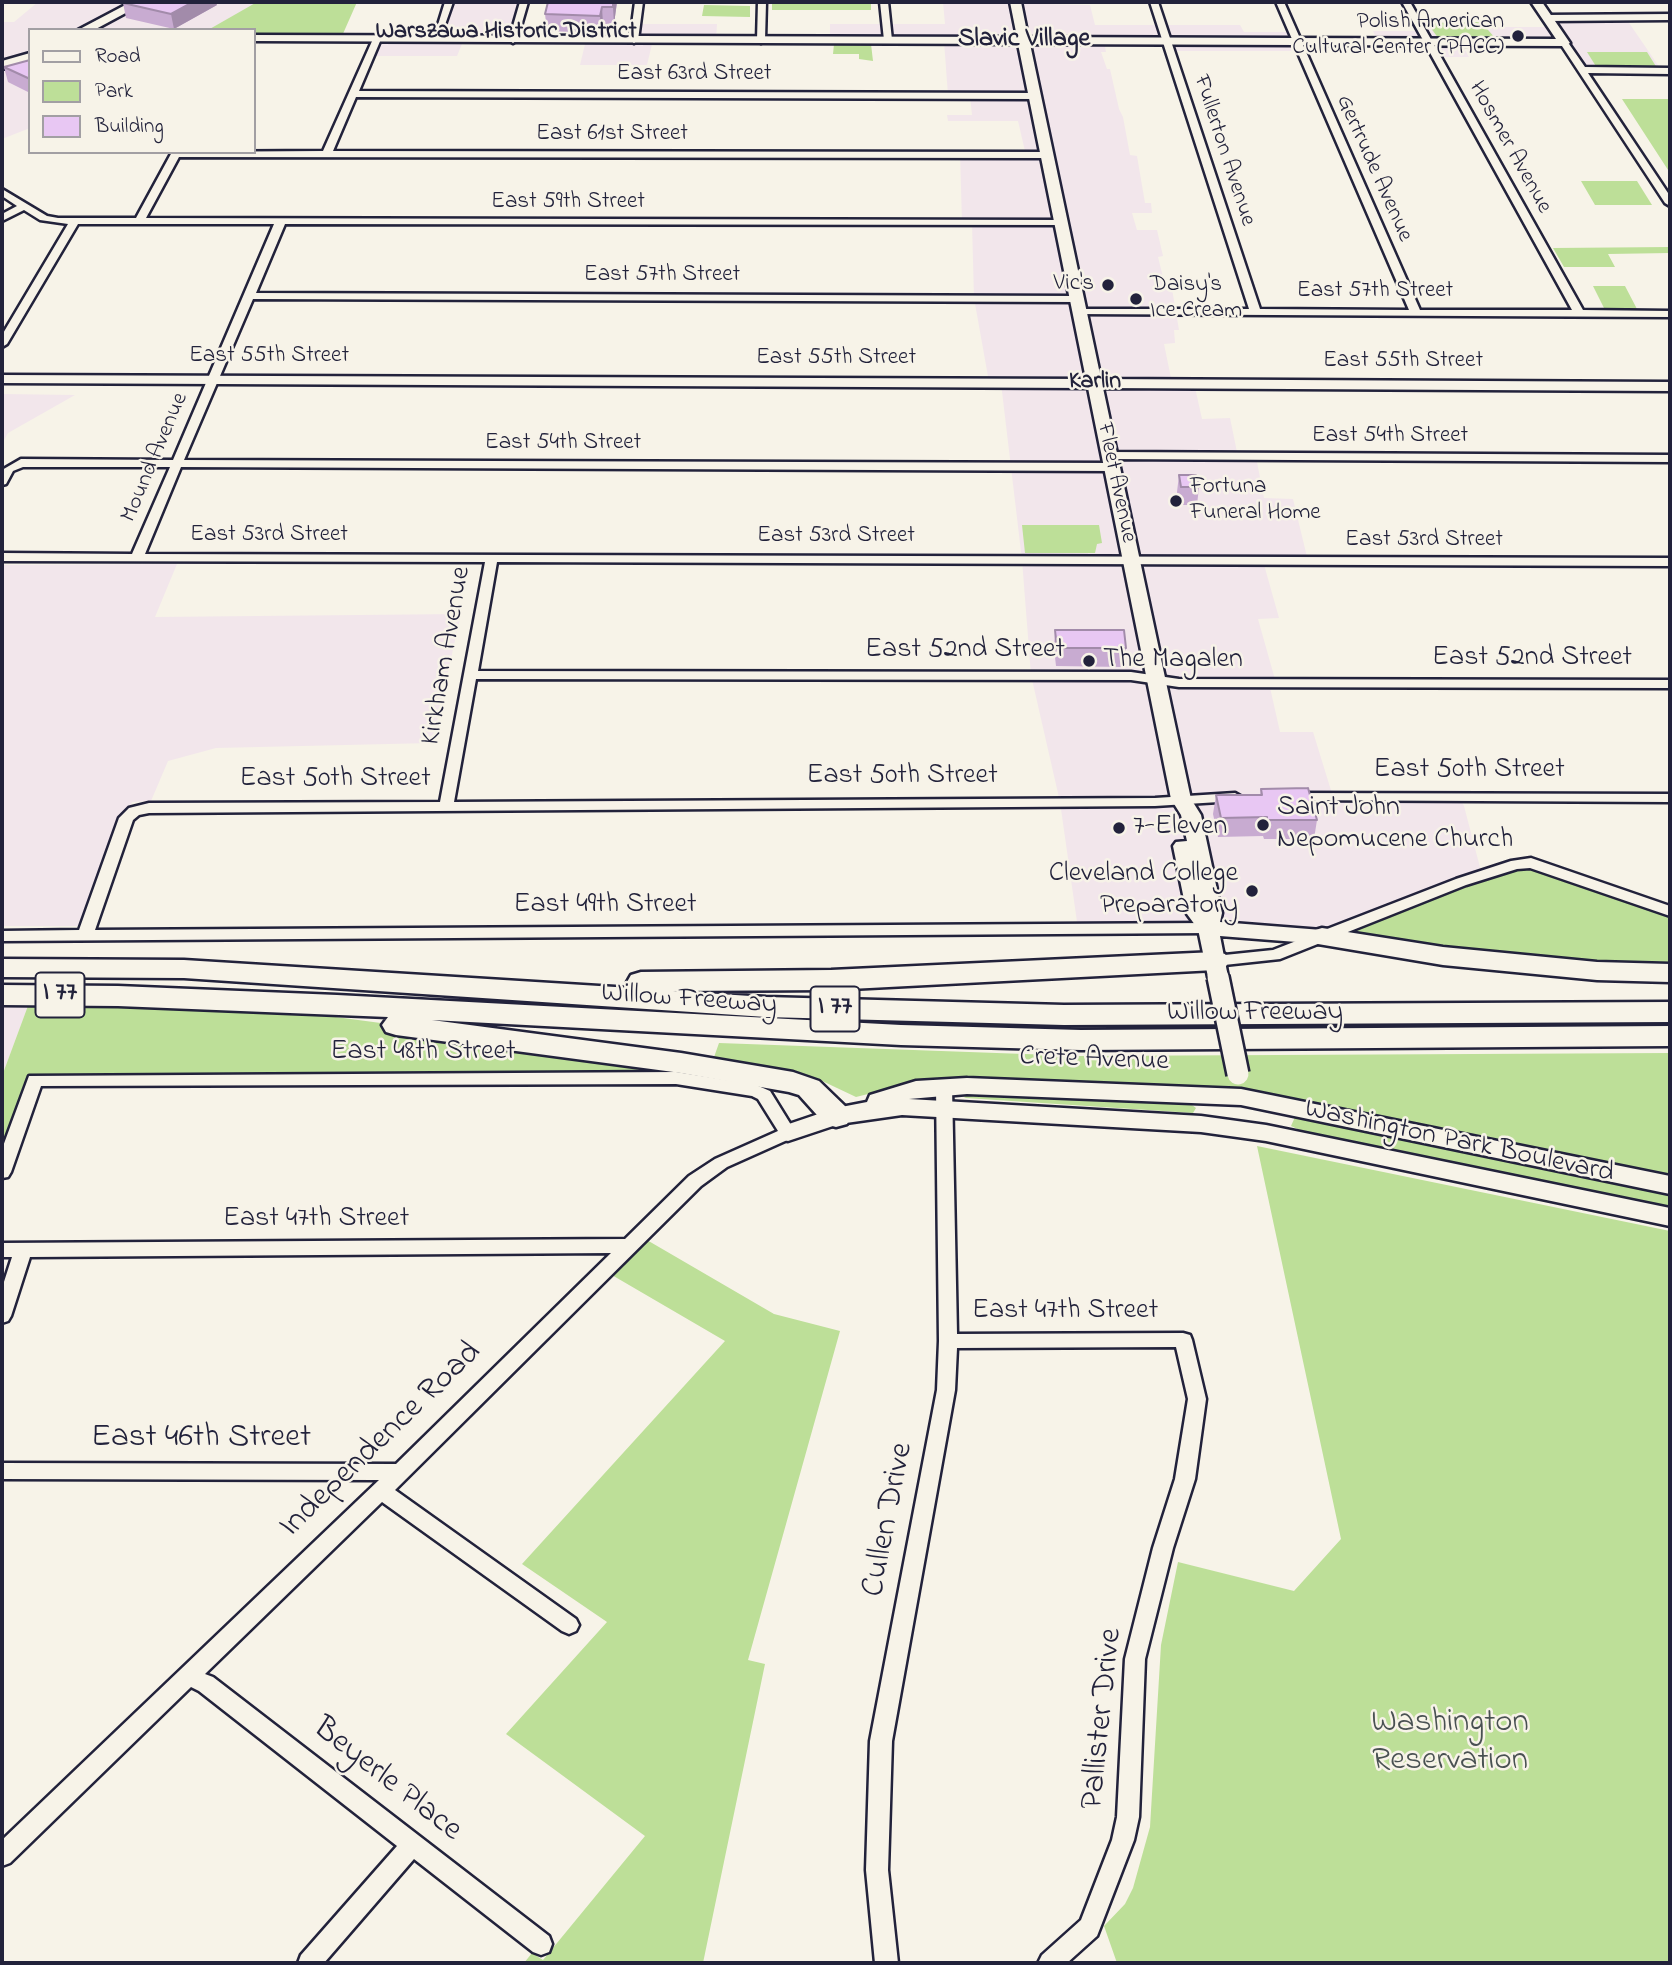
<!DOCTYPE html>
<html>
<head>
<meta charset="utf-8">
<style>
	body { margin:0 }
	#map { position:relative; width:1672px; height:1965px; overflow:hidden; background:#f7f3e8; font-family:"Indie Flower",sans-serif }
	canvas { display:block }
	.frame { position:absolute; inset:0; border:4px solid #22223b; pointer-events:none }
	.legend { position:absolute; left:28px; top:28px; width:228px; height:126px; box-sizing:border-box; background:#f7f3e8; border:2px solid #a29fa3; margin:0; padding:9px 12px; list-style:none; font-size:21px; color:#22223b }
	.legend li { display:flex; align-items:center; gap:14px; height:35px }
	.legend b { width:35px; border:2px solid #a29fa3 }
</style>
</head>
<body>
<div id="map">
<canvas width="1672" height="1965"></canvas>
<div class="frame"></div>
<ul class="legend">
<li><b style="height:9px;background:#f7f3e8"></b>Road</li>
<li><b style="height:19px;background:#bddf98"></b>Park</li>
<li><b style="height:19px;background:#e8c7f3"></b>Building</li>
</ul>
</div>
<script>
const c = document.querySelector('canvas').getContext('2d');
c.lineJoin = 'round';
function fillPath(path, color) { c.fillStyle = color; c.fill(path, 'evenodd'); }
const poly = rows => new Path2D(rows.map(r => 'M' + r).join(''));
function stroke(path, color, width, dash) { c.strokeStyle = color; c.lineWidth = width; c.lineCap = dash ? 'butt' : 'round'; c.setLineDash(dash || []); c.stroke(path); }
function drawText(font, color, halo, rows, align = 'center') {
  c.font = font + ' "Indie Flower",sans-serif'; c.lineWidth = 5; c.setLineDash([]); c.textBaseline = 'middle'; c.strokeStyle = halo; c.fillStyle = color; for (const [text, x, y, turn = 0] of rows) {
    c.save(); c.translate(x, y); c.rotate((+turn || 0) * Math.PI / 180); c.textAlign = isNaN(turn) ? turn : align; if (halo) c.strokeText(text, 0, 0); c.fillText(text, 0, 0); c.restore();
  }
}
const built = poly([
	[38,2,357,2,254,36,254,30,30,30,30,128,2,139,2,22,14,22],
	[449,2,524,2,513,40,464,39,457,56,370,56,377,39,436,39],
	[943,2,1090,5,1095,25,1240,25,1244,32,1294,32,1300,51,1170,51,1167,41,1104,41,1106,52,1101,52,1107,69,1110,69,1119,109,1123,117,1130,155,1137,156,1145,203,1151,203,1152,213,1132,213,1137,230,1157,230,1163,256,1158,257,1166,289,1172,289,1179,330,1174,330,1175,343,1164,344,1172,383,1194,383,1202,419,1230,418,1238,457,1256,457,1264,498,1293,499,1308,561,1263,561,1279,618,1258,619,1276,683,1269,683,1280,732,1313,732,1333,797,1460,798,1464,806,1482,875,1362,940,1297,930,1078,929,1060,802,1031,675,1022,560,1001,383,989,382,974,298,972,223,962,223,960,152,1025,151,1018,121,948,121,947,115,972,115,970,96,948,95,944,41,830,40,830,24,945,24],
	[1625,17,1662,71,1582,70,1564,43,1461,43,1469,57,1436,57,1428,42,1378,42,1373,31,1422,31,1417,22,1487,22,1490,27,1552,27,1547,18],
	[636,24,717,24,716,40,653,40,647,65,580,65,586,40,634,40],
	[2,394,75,395,8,433,2,444],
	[177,564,155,617,461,614,432,743,216,748,168,761,151,801,132,802,89,926,2,926,2,565],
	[2,995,32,995,2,1076]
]);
const green = poly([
	[257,2,357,2,342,36,254,36,254,30,208,30],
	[772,2,871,2,871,10,772,10],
	[704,5,750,6,750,17,702,16],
	[1481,22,1496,39,1439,39,1427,23],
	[834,44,871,44,873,61,859,59,859,54,833,54],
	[1587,52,1647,52,1657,68,1597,68],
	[1622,99,1670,99,1670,173],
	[1581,181,1637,181,1652,205,1595,205],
	[1670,247,1670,253,1608,254,1615,267,1564,267,1553,248],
	[1593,286,1625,286,1637,309,1604,308],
	[1022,525,1099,525,1102,543,1097,544,1095,553,1025,553],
	[1531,863,1670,911,1670,973,1597,971,1322,937,1461,882],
	[32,995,223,1002,681,1063,676,1078,36,1080,2,1172,2,1076],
	[719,1043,1080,1056,1670,1053,1670,1185,1273,1102,904,1085,856,1097,818,1079,793,1072,713,1060],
	[962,1090,1192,1105,1196,1108,1193,1113,966,1098,959,1095],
	[1295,1117,1670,1194,1670,1208,1310,1135,1291,1126],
	[1257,1146,1670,1231,1670,1963,1117,1963,1104,1926,1125,1904,1133,1888,1150,1827,1161,1645,1178,1562,1294,1591,1341,1539],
	[640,1236,774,1314,840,1331,748,1660,765,1664,703,1963,524,1963,532,1953,543,1960,645,1836,506,1734,607,1622,522,1564,725,1341,605,1271]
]);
const street = poly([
	[445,2,453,2,440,39,433,41,445,2],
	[520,2,528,2,517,40,513,43,509,40,520,2],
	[635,2,643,2,638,40,634,43,630,40,635,2],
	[758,2,766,2,765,40,761,43,757,40,758,2],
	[880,2,888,2,892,40,888,43,884,40,880,2],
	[1150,2,1158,2,1260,309,1409,310,1276,2,1284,2,1420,310,1572,310,1402,2,1410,2,1583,310,1670,311,1670,317,1075,314,1075,310,1079,309,1249,309,1150,2],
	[1670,14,1670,20,1547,21,1543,18,1547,15,1670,14],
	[377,36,381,39,359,91,1035,93,1040,96,1035,99,356,97,333,151,1047,152,1052,155,1047,158,179,157,146,218,1061,220,1065,221,1065,225,285,224,256,293,1076,296,1081,299,1076,302,253,299,184,460,1112,463,1118,467,1112,471,181,467,145,554,1670,558,1670,566,497,562,478,671,1131,672,1179,679,1670,680,1670,688,1179,687,1131,680,476,679,454,802,1155,798,1235,793,1242,797,1235,801,1155,806,149,813,139,815,133,820,95,930,1208,923,1216,928,1208,933,2,941,2,931,79,930,119,818,129,808,149,803,440,802,485,562,2,561,2,553,132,554,170,467,23,467,13,471,6,484,2,485,2,470,21,459,173,460,274,224,78,224,7,344,2,347,2,335,68,224,40,220,24,210,2,221,2,214,17,206,2,196,2,189,47,216,58,218,136,218,172,152,323,151,373,39,377,36],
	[1561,41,1567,41,1585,67,1670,68,1670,74,1588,73,1670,196,1670,206,1665,203,1560,43,1561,41],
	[1110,452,1670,455,1670,462,1106,459,1106,453,1110,452],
	[1292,793,1670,794,1670,802,1287,800,1285,797,1292,793],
	[1531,858,1670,906,1670,916,1530,868,1517,869,1466,885,1280,959,1215,966,1207,961,1215,956,1273,950,1456,879,1511,861,1531,858],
	[676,1072,756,1085,770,1091,796,1133,794,1137,727,1167,701,1186,395,1490,576,1619,579,1625,576,1631,569,1634,562,1631,382,1502,205,1674,213,1677,549,1936,552,1944,549,1952,541,1955,533,1952,414,1859,324,1963,298,1963,301,1955,397,1846,199,1691,191,1687,10,1863,2,1866,2,1840,379,1480,2,1479,2,1463,396,1464,611,1253,30,1257,11,1316,8,1321,2,1323,2,1288,12,1257,2,1257,2,1243,625,1239,689,1176,715,1159,778,1131,758,1099,752,1096,676,1084,41,1086,11,1172,8,1177,2,1178,2,1149,29,1076,676,1072],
	[944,1081,950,1083,952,1087,957,1334,1183,1333,1190,1335,1192,1340,1206,1399,1195,1479,1173,1548,1145,1659,1139,1817,1134,1840,1097,1936,1067,1963,1038,1963,1042,1955,1081,1920,1112,1840,1117,1817,1125,1659,1153,1548,1175,1479,1188,1399,1176,1347,957,1348,955,1390,892,1741,888,1870,898,1963,875,1963,866,1870,870,1741,937,1390,939,1341,936,1087,938,1083,944,1081]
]);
const secondary = poly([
	[1010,2,1021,2,1028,37,1556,39,1531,2,1542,2,1570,43,1564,46,1030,44,1101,379,1670,382,1670,391,1103,388,1191,799,1201,815,1222,913,1220,922,1322,930,1329,932,1332,937,1329,942,1322,944,1220,936,1228,977,1225,982,1211,982,1208,977,1198,929,1187,914,1173,846,1176,842,1187,841,1181,815,1171,799,1088,388,2,383,2,375,1086,379,1018,44,254,41,254,35,1017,37,1010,2],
	[967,1078,1241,1089,1670,1176,1670,1194,1241,1105,967,1094,909,1099,1201,1116,1266,1125,1670,1208,1670,1226,1266,1141,1201,1132,902,1115,839,1124,788,1141,780,1139,777,1133,780,1127,836,1108,867,1102,870,1095,916,1081,967,1078]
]);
const primary = poly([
	[131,2,146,2,94,30,78,30,131,2],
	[30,53,30,61,2,69,2,61,30,53]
]);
const highway = poly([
	[1322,928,1443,947,1597,962,1670,964,1670,982,1597,980,1443,965,1312,943,1308,937,1312,931,1322,928],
	[1215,952,1225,954,1229,961,1225,968,1215,970,831,990,673,991,766,997,1064,1005,1670,1002,1670,1022,1064,1025,766,1017,184,978,2,977,2,959,184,960,631,988,627,982,631,975,641,972,831,970,1215,952],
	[2,985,118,986,337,995,901,1025,1081,1030,1670,1026,1670,1046,1081,1050,901,1045,432,1020,681,1053,793,1072,819,1081,847,1108,851,1116,847,1124,836,1127,825,1124,799,1095,789,1092,681,1073,396,1035,386,1032,382,1025,388,1017,118,1006,2,1005,2,985]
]);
const secondaryBridge = poly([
	[1218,977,1238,1074]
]);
const wall = poly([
	[460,2,512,2,460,3],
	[617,2,614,24,603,24,601,33,547,31,545,14],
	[123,3,217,5,174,29,126,18],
	[30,60,30,93,8,82,4,67],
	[1179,475,1199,487,1197,505,1179,505,1177,492],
	[1055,630,1126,648,1124,667,1056,666,1054,648],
	[1261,789,1317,820,1314,839,1264,839,1263,836,1218,837,1213,814,1216,795,1260,795]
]);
const shadedWall = poly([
	[193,2,216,2,217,5,174,29,171,14],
	[613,2,617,2,614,24,613,7],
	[602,7,603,24,601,33,600,16]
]);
const building = poly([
	[127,2,193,2,171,14,123,3,127,2],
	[548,2,613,2,613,7,602,7,600,16,545,14,548,2],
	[30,60,30,79,4,67,30,60],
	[1179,475,1196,475,1199,487,1181,487,1179,475],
	[1055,630,1124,630,1126,648,1057,648,1055,630],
	[1308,788,1317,820,1267,820,1267,817,1221,818,1216,795,1262,795,1261,789,1308,788]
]);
const markers = [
	[1518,36,7,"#22223b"],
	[1108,285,7,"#22223b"],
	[1136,299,7,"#22223b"],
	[1176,501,7,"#22223b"],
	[1089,661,7,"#22223b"],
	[1263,825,7,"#22223b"],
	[1119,828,7,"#22223b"],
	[1252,891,7,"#22223b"]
];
const farPoinames = [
	["Polish American",1504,23],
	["Cultural Center (PACC)",1504,49],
	["Vic's",1094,285],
	["Daisy's",1150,286,"left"],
	["Ice Cream",1150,312,"left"],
	["Fortuna",1190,488,"left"],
	["Funeral Home",1190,514,"left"]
];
const farStreetnames = [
	["East 63rd Street",694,75],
	["East 61st Street",612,135],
	["Hosmer Avenue",1509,148,61],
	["Fullerton Avenue",1223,151,72],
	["Gertrude Avenue",1373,169,66],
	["East 59th Street",568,203],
	["East 57th Street",662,276],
	["East 57th Street",1375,292],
	["East 55th Street",269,357],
	["East 55th Street",836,359],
	["East 55th Street",1403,362],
	["East 54th Street",1390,437],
	["East 54th Street",563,444],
	["Mound Avenue",156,458,-67],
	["Fleet Avenue",1115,483,78],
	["East 53rd Street",269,536],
	["East 53rd Street",836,537],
	["East 53rd Street",1424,541]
];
const farNeighbourhoodnames = [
	["Warszawa Historic District",506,33],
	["Karlin",1095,383]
];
const farQuarternames = [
	["Slavic Village",1024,41]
];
const shields = [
	[60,995,49],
	[835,1009,49]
];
const shieldNames = [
	["I 77",60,995],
	["I 77",835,1009]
];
const streetNames = [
	["East 52nd Street",965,651],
	["Kirkham Avenue",448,656,-80],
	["East 52nd Street",1532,659],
	["East 50th Street",1469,771],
	["East 50th Street",902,777],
	["East 50th Street",335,780],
	["East 49th Street",605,906],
	["Willow Freeway",689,1001,4],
	["Willow Freeway",1255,1014],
	["East 48th Street",423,1053],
	["Crete Avenue",1094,1061,2],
	["Washington Park Boulevard",1459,1143,12],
	["East 47th Street",316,1220],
	["East 47th Street",1065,1312]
];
const poiNames = [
	["The Magalen",1103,661],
	["Saint John",1277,809],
	["Nepomucene Church",1277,841],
	["7-Eleven",1133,828],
	["Cleveland College",1238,875,"right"],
	["Preparatory",1238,907,"right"]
];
const nearStreetnames = [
	["East 46th Street",201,1440],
	["Independence Road",382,1441,-44],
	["Cullen Drive",890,1520,-79],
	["Pallister Drive",1104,1719,-84],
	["Beyerle Place",386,1781,38]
];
const nearParknames = [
	["Washington",1450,1725],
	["Reservation",1450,1763]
];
fillPath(built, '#f2e6eb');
fillPath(green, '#bddf98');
stroke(street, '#22223b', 5);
stroke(secondary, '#22223b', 5);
stroke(primary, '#22223b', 5);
stroke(highway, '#22223b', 5);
fillPath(street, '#f7f3e8');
fillPath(secondary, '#f7f3e8');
fillPath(primary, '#f7f3e8');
fillPath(highway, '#f7f3e8');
stroke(secondaryBridge, '#22223b', 26, []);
stroke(secondaryBridge, '#f7f3e8', 21);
fillPath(wall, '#c8abd1');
fillPath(shadedWall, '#a28baa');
fillPath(building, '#e8c7f3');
stroke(building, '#a28baa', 2);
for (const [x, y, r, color] of markers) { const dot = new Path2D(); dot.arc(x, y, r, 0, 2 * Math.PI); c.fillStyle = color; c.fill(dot); stroke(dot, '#f7f3e8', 2.5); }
drawText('23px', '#22223b', '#f7f3e8', farPoinames, 'right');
drawText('23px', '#22223b', '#f7f3e8', farStreetnames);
drawText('bold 24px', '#22223b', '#f7f3e8', farNeighbourhoodnames);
drawText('bold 26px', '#22223b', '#f7f3e8', farQuarternames);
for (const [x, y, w] of shields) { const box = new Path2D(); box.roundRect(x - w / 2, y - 22.5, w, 45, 5); c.fillStyle = '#f7f3e8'; c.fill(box); stroke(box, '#22223b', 2); }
drawText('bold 26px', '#22223b', null, shieldNames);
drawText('28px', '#22223b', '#f7f3e8', streetNames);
drawText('28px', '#22223b', '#f7f3e8', poiNames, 'left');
drawText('33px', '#22223b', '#f7f3e8', nearStreetnames);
drawText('33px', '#495152', '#f7f3e8', nearParknames);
</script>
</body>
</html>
